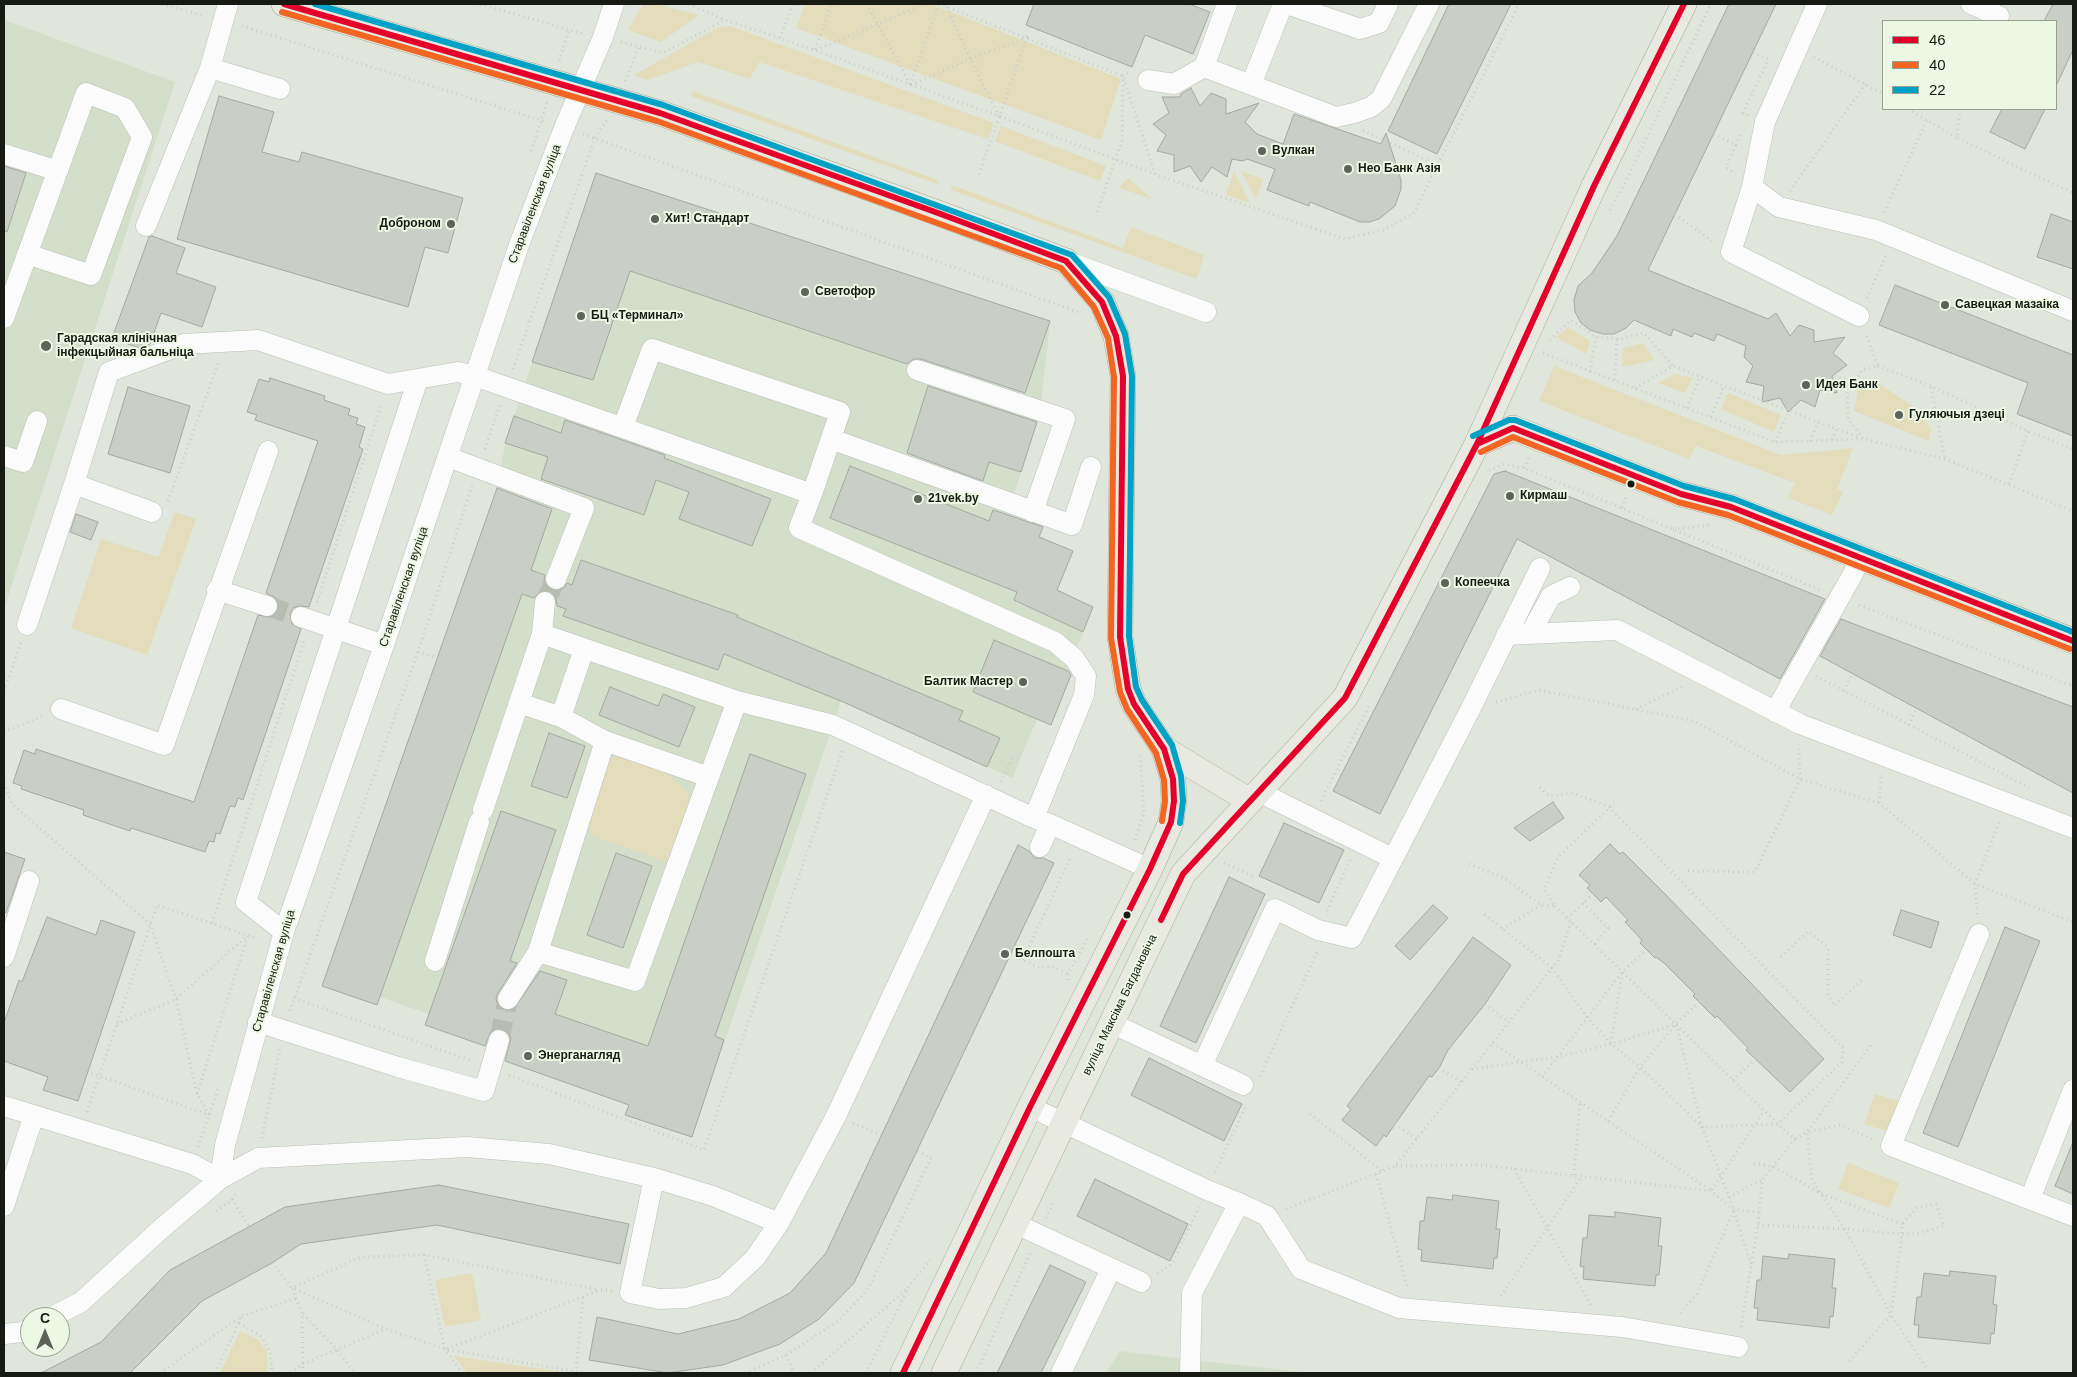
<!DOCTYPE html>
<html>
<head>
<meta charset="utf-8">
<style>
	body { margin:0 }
	#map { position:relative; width:2077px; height:1377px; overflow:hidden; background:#e0e6db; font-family:Arial,sans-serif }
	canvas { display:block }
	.frame { position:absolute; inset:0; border:5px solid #171b14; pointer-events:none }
	.legend { position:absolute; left:1882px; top:20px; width:175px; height:90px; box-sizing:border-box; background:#ecf7e4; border:1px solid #979f91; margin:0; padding:6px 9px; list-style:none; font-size:15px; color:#171b14 }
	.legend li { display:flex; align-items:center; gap:10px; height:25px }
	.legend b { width:25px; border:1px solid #979f91 }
	.north { position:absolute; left:20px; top:1307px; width:50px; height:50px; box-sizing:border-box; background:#ecf7e4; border:1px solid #979f91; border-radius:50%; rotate:0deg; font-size:14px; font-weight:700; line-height:20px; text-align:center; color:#171b14 }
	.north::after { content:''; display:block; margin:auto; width:18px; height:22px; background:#5d625a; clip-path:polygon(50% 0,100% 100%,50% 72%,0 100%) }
</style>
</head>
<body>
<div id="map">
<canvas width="2077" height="1377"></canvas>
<div class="frame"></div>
<ul class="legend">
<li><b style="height:6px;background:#e4002b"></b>46</li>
<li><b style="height:6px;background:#f26522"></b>40</li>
<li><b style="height:6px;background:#01a2c5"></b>22</li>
</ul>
<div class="north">С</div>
</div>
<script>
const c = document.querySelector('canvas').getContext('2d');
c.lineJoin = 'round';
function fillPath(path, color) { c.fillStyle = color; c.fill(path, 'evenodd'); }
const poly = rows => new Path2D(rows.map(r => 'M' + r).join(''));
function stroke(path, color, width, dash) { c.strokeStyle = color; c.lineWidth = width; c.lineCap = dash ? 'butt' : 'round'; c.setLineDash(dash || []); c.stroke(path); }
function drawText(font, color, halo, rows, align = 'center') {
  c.font = font + ' Arial,sans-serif'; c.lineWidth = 4; c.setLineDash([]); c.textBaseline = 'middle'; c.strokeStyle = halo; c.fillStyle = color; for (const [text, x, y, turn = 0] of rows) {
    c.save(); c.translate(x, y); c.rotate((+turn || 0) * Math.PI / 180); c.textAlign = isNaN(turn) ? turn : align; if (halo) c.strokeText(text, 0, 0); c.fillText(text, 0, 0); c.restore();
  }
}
const built = poly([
	[4,20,175,82,4,609],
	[596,173,1050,321,1040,414,1010,506,1046,521,1039,537,1073,551,1057,590,1093,607,1068,670,1073,672,1051,725,1037,719,1012,778,841,701,692,1137,625,1115,629,1105,505,1061,510,1043,484,1034,481,1044,425,1025,429,1014,380,997,377,1005,322,986,498,486,505,443],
	[1120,1351,1191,1360,1312,1373,1106,1373]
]);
const green = poly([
	[643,4,655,4,699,15,661,42,628,30],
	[805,4,931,4,1121,79,1101,140,796,28],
	[730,26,994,123,988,139,759,62,750,79,698,62,647,80,634,75,719,27],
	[693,91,938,180,937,184,691,96],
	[1001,126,1106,166,1100,181,995,141],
	[1234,171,1250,203,1226,195],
	[1241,171,1263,179,1256,199],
	[1128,178,1152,199,1119,188],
	[952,185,1123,248,1131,227,1204,255,1197,279,951,190],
	[1568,327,1590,341,1586,354,1556,337],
	[1643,343,1654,360,1622,367,1623,348],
	[1554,366,1781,455,1853,448,1837,489,1843,492,1832,515,1788,498,1795,483,1696,446,1689,459,1539,401],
	[1674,374,1692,378,1685,393,1658,383],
	[1864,382,1878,383,1917,409,1931,430,1929,441,1854,411,1858,391],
	[1728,393,1781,415,1774,432,1721,409],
	[175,512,196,519,147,655,71,628,101,539,158,557],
	[619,755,636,759,666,773,687,791,692,804,670,863,592,836,586,821,607,761],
	[1875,1094,1899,1101,1887,1131,1864,1124],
	[1848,1163,1899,1183,1889,1208,1838,1189],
	[472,1273,481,1320,445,1327,435,1280],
	[240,1331,258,1340,267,1351,267,1373,220,1373],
	[454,1356,570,1373,467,1373]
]);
const building = poly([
	[1034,4,1189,4,1210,12,1193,54,1145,35,1132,67,1026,25,1034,4],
	[1449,4,1511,4,1437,154,1388,131,1449,4],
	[1729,4,1776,4,1648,270,1768,319,1776,313,1790,336,1799,325,1814,330,1814,342,1845,337,1833,353,1847,365,1832,376,1837,393,1820,390,1815,407,1801,400,1788,412,1780,398,1762,402,1764,386,1746,382,1753,366,1744,357,1746,346,1717,334,1714,341,1694,333,1692,337,1673,329,1671,336,1634,320,1626,328,1614,334,1603,334,1590,330,1581,323,1575,312,1574,300,1578,286,1592,273,1617,236,1729,4],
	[2053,4,2073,4,2073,50,2056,86,2056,21,2044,21,2053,4],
	[1191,88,1200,106,1211,93,1226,99,1226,114,1259,103,1245,122,1257,134,1283,144,1294,114,1381,144,1386,133,1401,180,1401,189,1395,206,1379,219,1369,222,1360,222,1310,202,1309,206,1267,190,1275,169,1247,159,1243,161,1232,159,1227,177,1212,167,1201,182,1190,166,1174,172,1174,155,1157,151,1166,135,1153,124,1169,113,1162,97,1180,97,1181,94,1191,88],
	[219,96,274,112,262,152,299,162,302,152,463,198,448,253,425,247,408,307,177,239,219,96],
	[2002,109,2045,109,2025,149,1990,132,2002,109],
	[4,166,26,173,7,232,4,231,4,166],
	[596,173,1050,321,1025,393,921,359,914,359,907,364,630,271,593,380,532,362,596,173],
	[2051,214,2073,222,2073,269,2037,257,2051,214],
	[152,236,185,248,176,273,216,287,202,327,161,313,150,344,139,348,112,338,149,237,152,236],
	[1895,285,2073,355,2073,436,2017,414,2028,383,1879,325,1895,285],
	[270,378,325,396,324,400,350,409,348,415,358,418,356,424,365,427,359,447,363,449,309,607,298,606,293,608,290,614,292,624,301,629,243,800,238,798,235,807,230,806,220,834,216,833,214,842,209,841,205,852,131,828,130,831,83,815,84,810,21,789,22,786,13,783,24,750,35,754,36,749,194,802,258,615,270,617,278,610,279,604,276,598,266,593,318,441,255,420,257,415,247,412,259,379,269,382,270,378],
	[928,386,1037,422,1021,472,989,462,983,481,907,453,928,386],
	[128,387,190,406,170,473,108,454,128,387],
	[514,416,561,433,565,420,665,455,664,458,771,499,752,546,679,519,689,492,656,480,644,515,541,479,548,457,505,443,514,416],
	[850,466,989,521,993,510,1043,527,1039,537,1073,551,1057,590,1093,607,1083,632,1014,600,1017,592,830,518,850,466],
	[1505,471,1825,599,1780,679,1517,539,1380,814,1333,791,1494,474,1505,471],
	[497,488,552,509,531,570,545,575,544,581,551,590,558,591,564,588,567,583,572,585,581,560,738,615,737,617,963,711,959,720,1000,738,987,767,841,701,724,654,718,670,563,616,566,609,557,606,556,598,551,592,541,591,534,598,522,594,377,1005,322,986,497,488],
	[76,514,98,522,91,540,70,532,76,514],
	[1841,619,2073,707,2073,793,1820,656,1841,619],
	[994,640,1068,671,1071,675,1051,725,973,692,994,640],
	[610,687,658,706,663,694,695,707,679,747,599,715,610,687],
	[549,733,585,746,567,798,531,786,549,733],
	[750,754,806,774,715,1036,724,1040,692,1137,625,1115,629,1105,505,1061,511,1038,508,1032,503,1029,497,1028,491,1031,485,1046,425,1025,501,811,556,830,510,961,517,963,498,993,496,999,498,1005,507,1011,514,1009,540,971,567,980,555,1014,648,1046,750,754],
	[1553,802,1564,818,1530,841,1514,828,1553,802],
	[1284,823,1344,850,1319,903,1259,876,1284,823],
	[1610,844,1620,854,1623,852,1666,895,1824,1059,1790,1092,1746,1050,1748,1048,1717,1016,1715,1018,1693,996,1695,994,1664,963,1656,957,1655,958,1640,943,1642,940,1625,922,1628,920,1606,897,1601,902,1587,888,1590,885,1579,875,1610,844],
	[1018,845,1029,851,1035,858,1043,858,1054,863,854,1283,819,1319,780,1344,723,1365,668,1373,589,1360,597,1317,678,1334,739,1319,790,1293,826,1253,1018,845],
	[4,852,25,859,6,913,4,912,4,852],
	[616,853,652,866,623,948,587,935,616,853],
	[1229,877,1265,894,1196,1043,1160,1026,1229,877],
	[1433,905,1448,918,1410,960,1395,946,1433,905],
	[1901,910,1939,922,1931,948,1893,935,1901,910],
	[47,917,96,935,101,920,135,932,78,1101,43,1090,48,1077,4,1061,4,1023,19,980,22,982,47,917],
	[2005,927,2040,941,1958,1147,1923,1133,2005,927],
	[1473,937,1511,965,1485,1004,1448,1050,1439,1068,1432,1077,1429,1076,1386,1137,1384,1135,1376,1146,1342,1120,1351,1109,1347,1106,1473,937],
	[1149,1058,1242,1104,1224,1141,1131,1095,1149,1058],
	[2073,1142,2073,1194,2055,1186,2073,1142],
	[1095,1179,1188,1224,1170,1261,1077,1216,1095,1179],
	[439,1185,629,1224,620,1264,437,1225,301,1244,272,1263,202,1301,130,1373,41,1373,101,1342,170,1270,285,1207,439,1185],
	[1453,1195,1499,1201,1496,1229,1500,1229,1497,1258,1494,1258,1493,1269,1421,1261,1422,1250,1418,1249,1420,1221,1424,1221,1427,1197,1452,1200,1453,1195],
	[1615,1212,1661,1218,1658,1246,1662,1246,1659,1275,1656,1275,1655,1286,1583,1279,1584,1267,1580,1266,1583,1238,1587,1238,1589,1215,1615,1217,1615,1212],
	[1789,1254,1835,1259,1832,1288,1836,1288,1833,1317,1830,1316,1829,1328,1757,1320,1758,1308,1754,1308,1757,1280,1761,1280,1763,1256,1788,1259,1789,1254],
	[1050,1265,1086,1282,1041,1373,997,1373,1050,1265],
	[1950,1271,1996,1276,1993,1304,1997,1305,1994,1334,1991,1333,1990,1344,1918,1337,1919,1325,1914,1325,1917,1297,1921,1297,1924,1273,1949,1276,1950,1271]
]);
const minorTunnel = poly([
	[545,602,556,579],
	[267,606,301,617],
	[499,1040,508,999]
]);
const path = poly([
	[162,4,205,16],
	[480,4,584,34],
	[689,4,725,20],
	[867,4,910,84],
	[939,4,1123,76,1155,174],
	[947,7,970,59,999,116],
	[242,26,546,122],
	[780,38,793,4],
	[621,42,663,53,725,20,780,38,999,116,1155,174,1345,239,1383,230,1413,214,1519,4],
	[815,49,832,4],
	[816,50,925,4],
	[1753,53,1769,59],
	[1814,57,1883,94],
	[559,61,569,30],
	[625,81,639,47],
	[910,85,939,4],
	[911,85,970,59,1027,37,979,175],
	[1908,109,1957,138],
	[1960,109,1957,138,2073,193],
	[1748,115,1743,113,1767,62],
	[1363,130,1439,166],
	[583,134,1081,313],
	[1714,134,1736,145,1726,167,1735,174],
	[1736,145,1741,132],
	[531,151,547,102],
	[1790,191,1866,83],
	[1610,210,1625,183,1711,4],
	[1097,212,1122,141,1123,76,1130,72],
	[1884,212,1927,120],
	[1675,214,1714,242],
	[1867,298,1886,256],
	[1550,340,1571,320,1596,337,1621,339,1644,333,1673,366],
	[1543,353,1775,442,1863,439,1945,459,2073,511],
	[1878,366,1931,386,2028,431,2073,449],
	[513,369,595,138,607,120],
	[1590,372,1596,337],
	[1830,374,1854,383],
	[1615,380,1617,338],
	[1931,387,1945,459],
	[1635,388,1673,366,1860,438],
	[1687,408,1700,377],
	[1711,417,1724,386],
	[1863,438,1848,419,1847,394,1862,370,1878,366,1866,334],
	[1832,440,1836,429],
	[1810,441,1818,422],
	[1775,442,1789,411],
	[485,449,500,405],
	[1524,468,1529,457],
	[1489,470,1504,464,1524,468,1823,591],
	[2009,484,2028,431],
	[168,501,219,361],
	[1622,508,1627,495],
	[1673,529,1709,525],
	[317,602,382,403],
	[1859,605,2073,686],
	[418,652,437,658],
	[1816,676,2030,788],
	[4,691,21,642],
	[1844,691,1852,674],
	[1496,702,1539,690,1694,721,1800,779,1879,803,1975,884,2073,922],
	[1636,709,1684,686],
	[1908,725,1916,709],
	[4,732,43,716],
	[1001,782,1012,758],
	[4,783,12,804,150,924,176,999,197,1094,209,1115,88,1072],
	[1321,801,1369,706],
	[1879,803,1881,777],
	[1135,840,1144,812,1140,756],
	[1224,863,1254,877],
	[1469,864,1504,878,1541,905,1555,906,1544,889,1559,856,1614,803],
	[1688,871,1755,872,1800,779,1799,744],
	[1583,903,1608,928,1594,945],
	[1555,906,1785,1131,1795,1139,1807,1132,1812,1180,1845,1229,1891,1315,1926,1367],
	[1327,911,1350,860],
	[1977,914,1975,884,2000,820],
	[1567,918,1593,894],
	[1571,922,1558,961,1552,968,1587,1017,1611,1044,1640,1067,1702,1127,1734,1210,1697,1294,1677,1316],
	[212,923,305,638],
	[1502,929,1541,905],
	[1011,954,1040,968,1052,966,1068,974],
	[1781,957,1808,931,1828,947,1828,994,1834,1006,1864,978],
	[1023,960,1071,856],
	[1068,980,1068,974,1089,936],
	[294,998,472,1061],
	[1485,1004,1509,1022],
	[290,1011,418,652,472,486],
	[117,1024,176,999,247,936],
	[1493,1043,1711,1191,1764,1111],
	[1611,1043,1622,973],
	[1439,1068,1461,1082],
	[1472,1069,1557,1057,1611,1044,1676,1024,1702,1127,1778,1124,1842,1062,1843,1048,1609,807,1573,793,1550,796,1539,787],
	[509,1075,704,1150,843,749],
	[1260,1076,1318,950],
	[1542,1077,1622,972,1646,950],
	[1733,1080,1755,1059],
	[197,1094,248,935],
	[87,1112,157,905,256,938],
	[1310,1114,1382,1171],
	[1608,1121,1640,1067,1676,1024,1699,1002],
	[853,1123,881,1135],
	[1395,1124,1417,1139],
	[262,1138,280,1049],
	[1872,1139,1840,1125,1807,1132,1873,1042],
	[198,1147,218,1089],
	[1754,1164,1772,1166,1822,1194,1902,1224],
	[1396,1166,1480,1165,1711,1191,1734,1210,1759,1212],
	[1514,1169,1591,1305],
	[1215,1172,1246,1105],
	[1376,1174,1408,1289],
	[1574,1175,1580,1103],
	[1729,1197,1761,1180],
	[232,1199,249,1227],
	[1286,1209,1395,1166,1552,968,1484,914],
	[216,1211,232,1200,237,1193],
	[1734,1211,1751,1264],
	[1046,1218,1054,1201],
	[1758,1225,1845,1229,1902,1234,1914,1234,1944,1226,1936,1204,1917,1208,1902,1224,1902,1234,1891,1315,1849,1361],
	[424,1255,445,1349,462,1373],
	[272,1263,292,1288,386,1329,445,1349,584,1373],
	[1157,1273,1172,1264,1199,1207],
	[1501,1296,1582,1176],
	[303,1314,338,1351,355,1373],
	[239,1323,262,1337,270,1352,272,1369,270,1373],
	[1741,1327,1758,1225,1762,1180,1795,1139],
	[447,1349,600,1290,612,1291],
	[786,1355,794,1373],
	[160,1373,242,1316,297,1298],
	[215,1373,242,1316],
	[291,1373,303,1364,386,1329],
	[303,1373,302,1313,292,1288,361,1257,424,1255,600,1290],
	[576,1373,583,1297],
	[745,1373,786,1355,838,1321,868,1289,931,1158,917,1151],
	[811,1373,908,1288],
	[866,1373,909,1286,930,1260],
	[976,1373,1031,1251]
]);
const minor = poly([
	[228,4,210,68,280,89],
	[1287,4,1360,29,1379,23,1388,4],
	[1817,4,1765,122,1752,187,1731,252,1859,316],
	[1971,4,1999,16],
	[1204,67,1227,4],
	[1148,80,1174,84,1204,67,1336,117,1354,113,1371,107,1381,99,1429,4],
	[1251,85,1283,4],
	[4,154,58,171],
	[1752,187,1779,207,1876,230,2073,311],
	[146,226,210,68],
	[1066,261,1206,312],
	[4,318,86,93,125,108,142,137,91,275,27,254],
	[917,370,1065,419,1033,512],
	[831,439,1072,525,1091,467],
	[4,456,23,462,37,421],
	[448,457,584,508,556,579],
	[74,484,152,512],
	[812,494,799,528,1055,642,1074,658,1086,676,1084,695,1034,818],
	[217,590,267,606],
	[545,602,542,634,737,701,709,777,635,981,538,952,605,741,709,777],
	[301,617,384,645],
	[27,625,74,484,109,372,184,344,258,340,388,384,458,372,475,376,812,494,840,412,652,349,623,427],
	[1530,634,1551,596,1570,587],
	[1506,635,1617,630,1800,724,2073,828],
	[737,701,833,725,1034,818,1050,824,1150,869],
	[519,703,561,717,605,741],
	[61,709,164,745,268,451],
	[1775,712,1854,572,1859,557],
	[561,717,584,649],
	[1259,792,1392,858],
	[483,810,542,634],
	[1040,847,1050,824],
	[284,932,246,902,418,379],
	[1979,934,1891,1146,2073,1216],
	[4,957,29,881],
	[435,961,479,822],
	[508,999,538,952],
	[258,1022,398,1067,484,1091,499,1040],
	[1111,1023,1243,1085],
	[1202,1066,1275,909,1318,930,1352,938,1470,710,1540,568],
	[4,1106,192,1164,220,1179],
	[1030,1107,1207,1190,1239,1203,1267,1216,1301,1269,1399,1308,1622,1327,1738,1347],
	[654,1178,630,1293,659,1299,686,1298,724,1287,755,1258,779,1223],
	[220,1179,225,1145,284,932,384,645,520,242,564,128,603,37,614,4],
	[2030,1199,2073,1090],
	[4,1206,34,1115],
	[1016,1224,1141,1282],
	[52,1317,81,1302,162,1228,220,1179,258,1158,467,1147,549,1154,654,1178,713,1196,779,1223,836,1116,986,795],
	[4,1334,23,1332,30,1328],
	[1061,1373,1111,1269],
	[1190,1373,1192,1293,1239,1203]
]);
const major = poly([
	[284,4,660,113,938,213,1066,261,1102,302,1116,336,1123,376,1120,637,1128,689,1134,704,1164,749,1173,779,1174,801,1171,822,1150,869,1030,1107,903,1373],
	[1477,444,1513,428,1681,494,1731,507,2073,641],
	[1164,749,1250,801],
	[944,1373,1183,874,1345,698,1477,444,1594,186,1684,4]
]);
const bus1 = poly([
	[284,4,660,113,938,213,1066,261,1102,302,1116,336,1123,376,1120,637,1128,689,1134,704,1164,749,1173,779,1174,801,1171,822,1150,869,1030,1107,903,1373],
	[1477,444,1513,428,1681,494,1731,507,2073,641],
	[1161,920,1183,874,1345,698,1477,444,1594,186,1684,4]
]);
const bus2 = poly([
	[282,12,657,121,1061,268,1094,307,1108,338,1114,377,1111,638,1120,692,1127,709,1156,753,1164,780,1165,801,1162,821],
	[1481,452,1513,437,1678,502,1728,515,2070,649]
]);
const bus3 = poly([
	[315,4,663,105,1072,255,1109,297,1125,334,1132,376,1129,636,1136,687,1142,700,1172,745,1181,776,1183,801,1180,823],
	[1473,436,1509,420,1515,420,1684,486,1734,499,2073,632]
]);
const markers = [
	[1262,151,5,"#5d625a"],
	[1348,169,5,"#5d625a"],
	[655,219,5,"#5d625a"],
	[451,224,5,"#5d625a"],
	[805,292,5,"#5d625a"],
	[1945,305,5,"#5d625a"],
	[581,316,5,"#5d625a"],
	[46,346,6,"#5d625a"],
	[1806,385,5,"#5d625a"],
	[1899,415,5,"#5d625a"],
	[1631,484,4.5,"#171b14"],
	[1510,496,5,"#5d625a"],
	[918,499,5,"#5d625a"],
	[1445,583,5,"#5d625a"],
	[1023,682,5,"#5d625a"],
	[1127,915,4.5,"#171b14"],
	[1005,954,5,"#5d625a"],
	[528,1056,5,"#5d625a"]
];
const poiNames = [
	["Вулкан",1272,151],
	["Нео Банк Азія",1358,169],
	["Хит! Стандарт",665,219],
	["Доброном",441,224,"right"],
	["Светофор",815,292],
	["Савецкая мазаіка",1955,305],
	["БЦ «Терминал»",591,316],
	["Гарадская клінічная",57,339],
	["інфекцыйная бальніца",57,353],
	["Идея Банк",1816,385],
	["Гуляючыя дзеці",1909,415],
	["Кирмаш",1520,496],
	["21vek.by",928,499],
	["Копеечка",1455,583],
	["Балтик Мастер",1013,682,"right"],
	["Белпошта",1015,954],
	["Энерганагляд",538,1056]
];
const streetNames = [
	["Старавіленская вуліца",535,204,-69],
	["Старавіленская вуліца",404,587,-71],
	["Старавіленская вуліца",274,971,-74],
	["вуліца Максіма Багдановіча",1120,1005,-64]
];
fillPath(built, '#d3decb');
fillPath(green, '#e3ddbb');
fillPath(building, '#c9cfc7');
stroke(building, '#a4aaa2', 1);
stroke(minorTunnel, '#b8bdb3', 20, [20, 10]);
stroke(minor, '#bcc1b9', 21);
stroke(major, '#a5a895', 26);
stroke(path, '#cccdcb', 3, [1, 4]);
stroke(minor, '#fafbfa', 20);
stroke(major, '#e8e9e0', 25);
stroke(bus1, '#e4002b', 6);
stroke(bus2, '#f26522', 6);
stroke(bus3, '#01a2c5', 6);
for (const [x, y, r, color] of markers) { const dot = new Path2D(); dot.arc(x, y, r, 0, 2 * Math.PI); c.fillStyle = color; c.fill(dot); stroke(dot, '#ecf7e4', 2); }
drawText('bold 12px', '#171b14', '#ecf7e4', poiNames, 'left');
drawText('12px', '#171b14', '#ecf7e4', streetNames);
</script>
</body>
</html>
